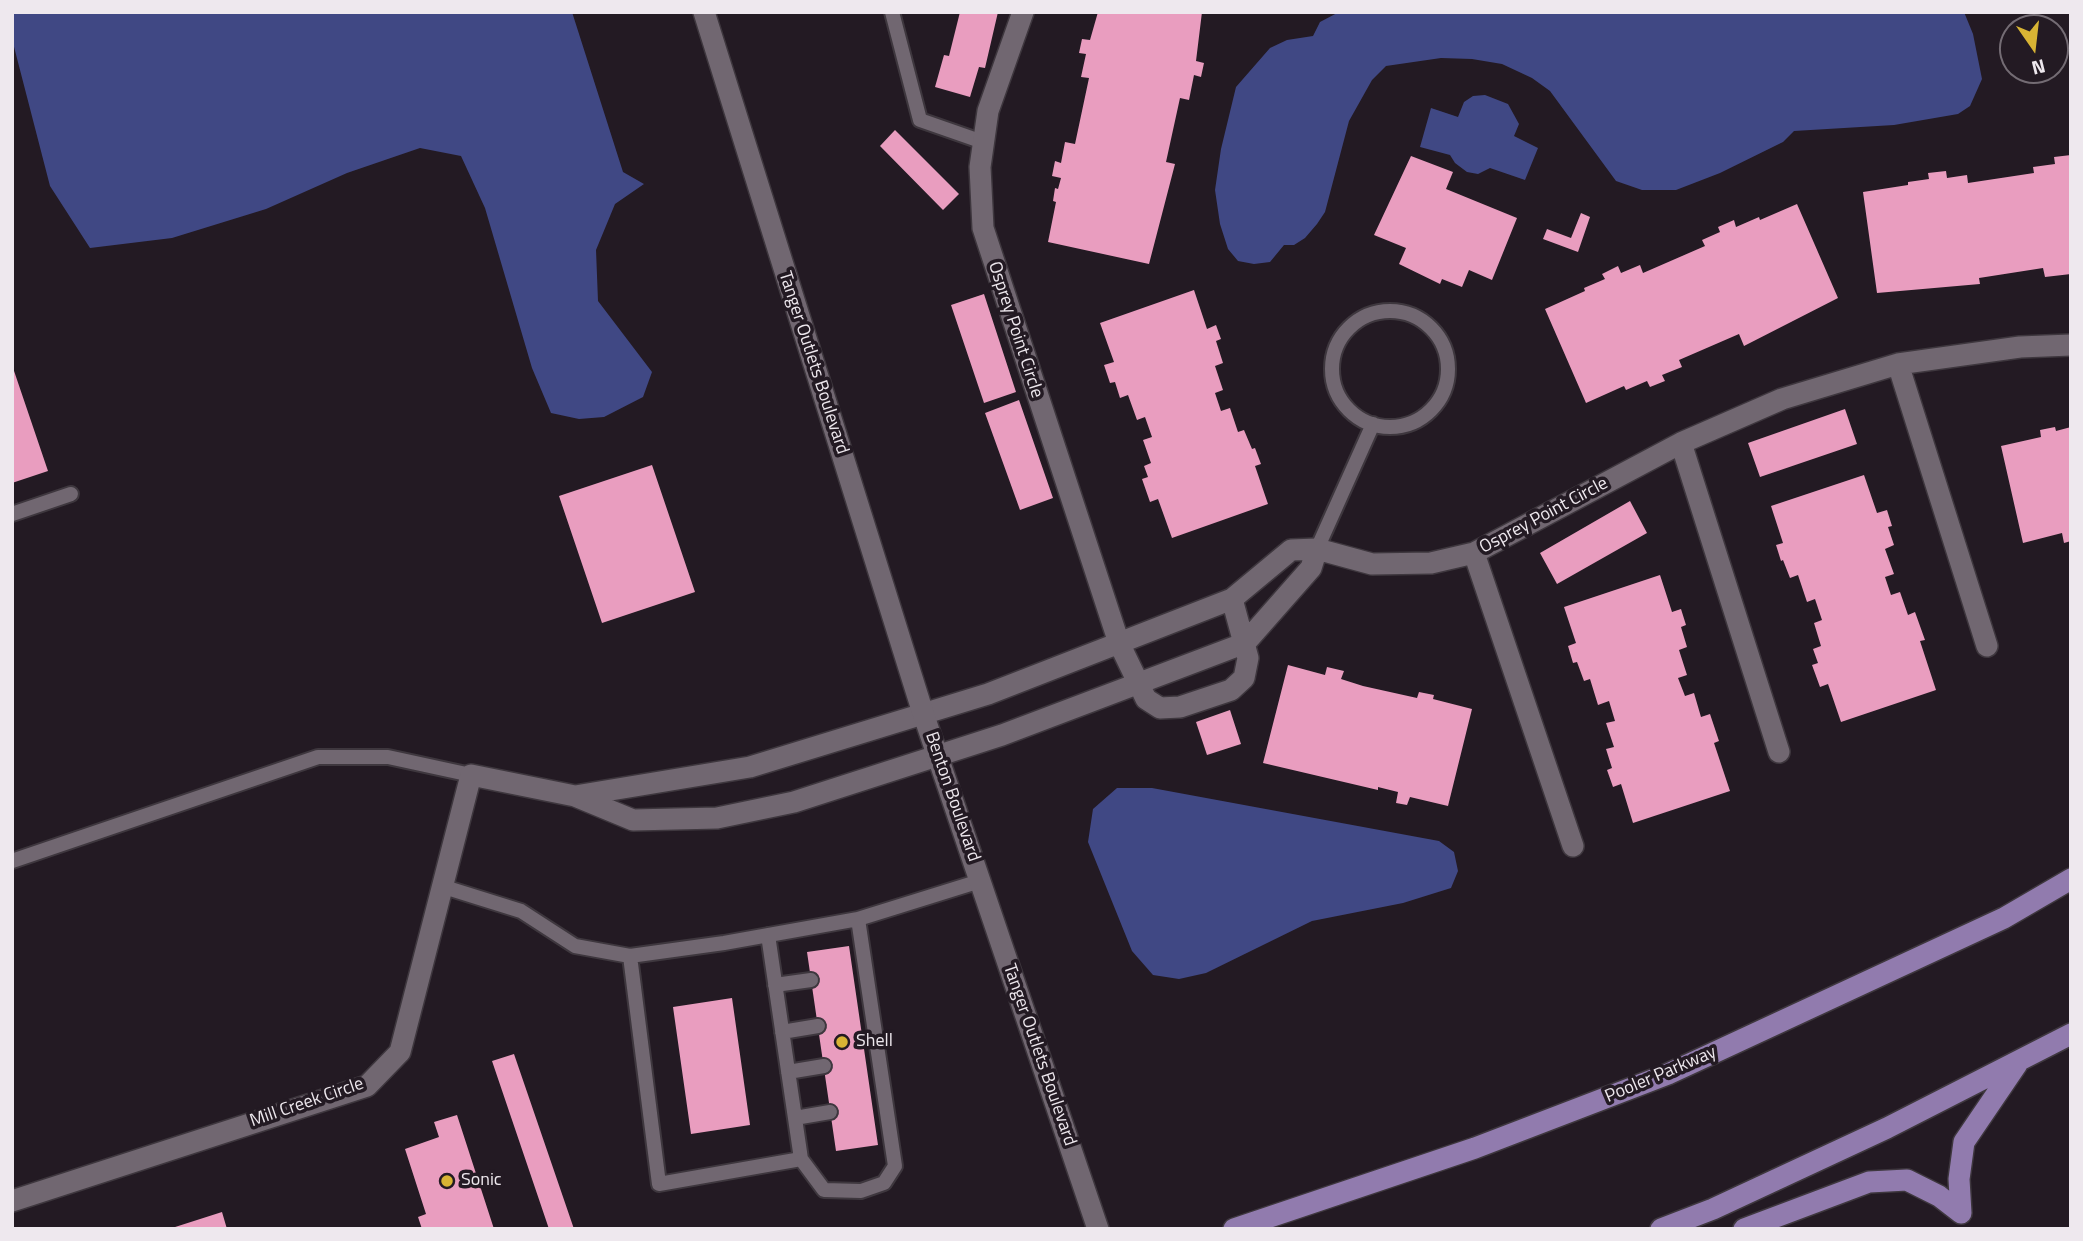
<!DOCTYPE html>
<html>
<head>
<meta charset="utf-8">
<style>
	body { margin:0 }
	#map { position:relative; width:2083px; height:1241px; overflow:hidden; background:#231a23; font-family:"Titillium Web",sans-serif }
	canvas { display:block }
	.frame { position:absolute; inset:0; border:14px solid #eee8ee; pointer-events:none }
	.north { position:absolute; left:1999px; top:14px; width:70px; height:70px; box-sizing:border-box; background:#231a23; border:2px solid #746c74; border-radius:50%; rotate:166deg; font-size:19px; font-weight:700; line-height:28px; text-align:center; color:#eee8ee }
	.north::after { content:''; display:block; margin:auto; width:24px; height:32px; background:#d8b434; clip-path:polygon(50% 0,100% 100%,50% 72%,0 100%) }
</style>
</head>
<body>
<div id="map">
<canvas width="2083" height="1241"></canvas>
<div class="frame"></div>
<div class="north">N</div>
</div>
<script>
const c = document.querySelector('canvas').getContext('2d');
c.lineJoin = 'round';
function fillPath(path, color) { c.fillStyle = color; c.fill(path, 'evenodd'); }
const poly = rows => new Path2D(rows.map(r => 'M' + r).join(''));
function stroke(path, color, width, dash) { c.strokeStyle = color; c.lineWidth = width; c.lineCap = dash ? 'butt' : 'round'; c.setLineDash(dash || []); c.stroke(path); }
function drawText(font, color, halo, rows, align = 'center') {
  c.font = font + ' "Titillium Web",sans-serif'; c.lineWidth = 7; c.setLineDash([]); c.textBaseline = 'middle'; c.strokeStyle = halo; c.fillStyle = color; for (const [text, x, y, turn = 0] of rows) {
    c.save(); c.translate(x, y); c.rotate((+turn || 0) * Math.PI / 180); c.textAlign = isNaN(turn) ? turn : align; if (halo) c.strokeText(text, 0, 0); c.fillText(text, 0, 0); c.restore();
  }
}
const water = poly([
	[12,12,572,12,623,172,644,184,615,204,596,250,598,301,652,372,643,397,604,417,579,419,551,413,532,368,485,208,461,156,420,148,347,173,266,209,172,238,90,248,50,186,12,39],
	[1339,12,1964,12,1973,34,1982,79,1970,106,1958,114,1894,125,1794,131,1783,142,1720,173,1676,190,1642,190,1616,181,1550,91,1532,78,1502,64,1472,59,1441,58,1386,66,1372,80,1349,121,1325,212,1317,224,1305,238,1294,245,1284,245,1270,262,1254,264,1238,261,1228,249,1220,224,1215,190,1221,149,1236,87,1270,48,1287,40,1313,36,1320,22],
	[1485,95,1508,104,1519,124,1514,136,1538,148,1525,180,1490,168,1478,174,1467,172,1455,163,1450,155,1420,147,1431,108,1458,117,1464,102,1473,96],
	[1117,788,1152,788,1439,841,1454,852,1458,871,1451,888,1403,903,1312,921,1206,973,1179,979,1153,975,1132,951,1088,842,1093,809]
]);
const building = poly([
	[960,12,998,12,985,68,979,67,970,97,935,87,944,55,949,56],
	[1098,12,1202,12,1196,61,1204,63,1201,77,1194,75,1189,100,1180,98,1166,162,1175,164,1149,264,1048,242,1056,202,1053,201,1055,188,1058,189,1061,178,1052,176,1055,161,1061,163,1065,142,1075,144,1089,78,1081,77,1086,54,1079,53,1082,39,1090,40],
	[895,130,959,194,943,210,880,146],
	[2071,155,2071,274,2045,277,2043,268,1979,278,1980,284,1877,293,1863,192,1908,185,1908,182,1929,179,1928,173,1946,171,1947,178,1967,175,1968,183,2034,173,2033,167,2055,164,2054,157],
	[1411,156,1453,172,1446,189,1517,218,1492,280,1469,270,1462,287,1442,279,1440,284,1399,264,1406,248,1374,235],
	[1797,204,1838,298,1744,346,1739,334,1679,360,1682,367,1662,375,1665,381,1650,387,1647,381,1626,390,1624,386,1586,403,1545,309,1585,291,1584,288,1605,279,1602,274,1618,266,1621,273,1640,265,1643,273,1705,246,1702,240,1720,232,1718,227,1734,220,1736,227,1759,217,1760,220],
	[1581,213,1590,217,1578,252,1543,239,1547,229,1571,238],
	[1194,290,1207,329,1216,325,1221,339,1216,341,1223,363,1215,366,1223,390,1215,393,1221,411,1230,408,1238,432,1244,430,1252,449,1255,448,1261,464,1255,466,1268,504,1172,538,1158,499,1150,502,1142,479,1148,477,1144,466,1151,463,1143,440,1152,437,1145,417,1137,420,1128,395,1120,398,1115,382,1110,383,1104,365,1114,362,1100,323],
	[984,294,1016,392,984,403,951,305],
	[12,365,48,471,12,483],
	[1019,400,1053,498,1020,510,985,413],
	[1845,409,1857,444,1760,477,1748,443],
	[2055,427,2056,431,2071,427,2071,541,2064,543,2062,533,2023,543,2001,446,2041,437,2040,430],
	[652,465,695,592,602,623,559,496],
	[1864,475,1877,513,1887,510,1892,526,1888,527,1894,545,1885,549,1894,574,1885,577,1891,595,1900,592,1908,615,1915,612,1925,640,1920,641,1936,690,1841,722,1828,684,1820,687,1812,665,1818,663,1813,649,1821,646,1814,623,1822,620,1815,599,1807,602,1798,575,1790,578,1783,560,1781,561,1776,545,1783,543,1771,506],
	[1630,501,1647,533,1557,584,1540,553],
	[1660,575,1672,612,1681,609,1686,625,1681,627,1687,647,1679,650,1687,675,1678,678,1685,696,1694,693,1701,717,1710,714,1719,741,1714,743,1730,791,1633,823,1621,784,1613,787,1607,770,1612,768,1606,749,1614,747,1606,723,1615,721,1609,701,1598,705,1590,679,1584,681,1577,662,1573,663,1568,646,1576,643,1564,607],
	[1288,665,1325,675,1327,667,1344,671,1341,679,1363,686,1417,698,1419,692,1434,695,1433,699,1472,709,1448,806,1410,797,1407,805,1396,803,1398,792,1378,787,1378,790,1263,763],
	[1230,710,1241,744,1207,755,1196,722],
	[849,946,878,1145,836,1151,807,952],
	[732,998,750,1125,691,1134,673,1007],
	[514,1054,574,1229,549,1229,492,1061],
	[457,1115,494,1229,422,1229,418,1217,426,1214,405,1149,439,1137,434,1122],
	[222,1212,227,1229,172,1229,172,1228]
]);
const service = poly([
	[892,12,920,120,983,142],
	'1332 369a58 58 0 1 1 116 0a58 58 0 1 1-116 0Z',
	[12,514,71,494],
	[1317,549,1373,424],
	[12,861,318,757,388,757,471,775],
	[441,886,521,911,575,946,630,956,724,943,858,919,980,881],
	[768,935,801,1159,824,1190,861,1191,884,1183,895,1166,858,919],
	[630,956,659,1184,801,1159],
	[775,985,811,980],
	[782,1032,818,1026],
	[788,1072,824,1066],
	[795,1118,830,1112]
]);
const minor = poly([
	[1023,12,988,111,980,167,983,228,1119,643,1146,699,1160,708,1180,707,1231,690,1244,678,1248,658,1232,599],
	[1898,364,1987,646],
	[1681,443,1779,752],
	[1474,553,1573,846],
	[575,796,750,767,988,694,1232,599,1291,550,1317,549,1372,564,1431,563,1474,553,1681,443,1782,399,1898,364,2020,347,2071,345],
	[12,1201,367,1086,400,1052,471,775,575,796,633,820,717,818,794,802,1002,735,1245,643,1311,568,1317,549]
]);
const tertiary = poly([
	[704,12,923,713,1098,1229]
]);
const primary = poly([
	[1961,1213,1959,1179,1964,1142,2017,1064],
	[1234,1229,1475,1148,1668,1074,2004,918,2071,879],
	[1661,1229,1713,1209,1887,1128,2071,1034],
	[1744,1229,1869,1182,1907,1180,1939,1196,1961,1213]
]);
const markers = [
	[842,1042,7,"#d8b434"],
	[447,1181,7,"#d8b434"]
];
const streetNames = [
	["Osprey Point Circle",1015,330,72],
	["Tanger Outlets Boulevard",813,363,72],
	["Osprey Point Circle",1544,516,-28],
	["Benton Boulevard",952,797,71],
	["Tanger Outlets Boulevard",1039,1055,71],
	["Pooler Parkway",1661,1075,-23],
	["Mill Creek Circle",307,1103,-19]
];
const poiNames = [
	["Shell",856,1042],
	["Sonic",461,1181]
];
fillPath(water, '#404884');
fillPath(building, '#e99dbf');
stroke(service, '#3e373e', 18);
stroke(minor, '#3e373e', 24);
stroke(tertiary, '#3e373e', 24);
stroke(primary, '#3e373e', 24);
stroke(service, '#716771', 14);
stroke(minor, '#716771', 21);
stroke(tertiary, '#716771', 21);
stroke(primary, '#917bae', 21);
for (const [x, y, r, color] of markers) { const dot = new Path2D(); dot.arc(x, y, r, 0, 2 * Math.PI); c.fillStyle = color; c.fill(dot); stroke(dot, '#231a23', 2.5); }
drawText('18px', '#eee8ee', '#231a23', streetNames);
drawText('18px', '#eee8ee', '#231a23', poiNames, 'left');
</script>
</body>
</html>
